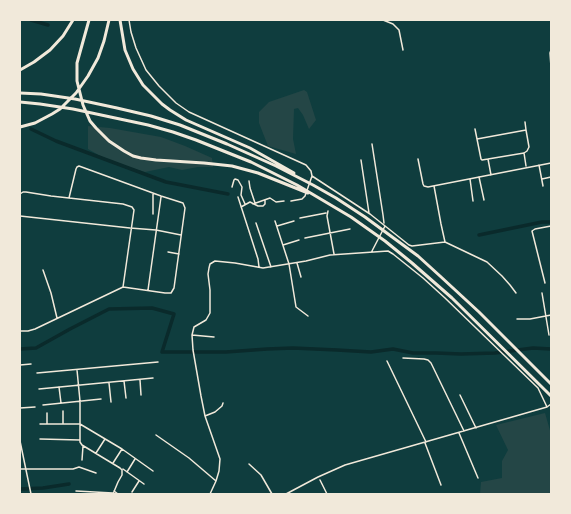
<!DOCTYPE html>
<html>
<head>
<meta charset="utf-8">
<style>
	body { margin:0 }
	#map { position:relative; width:571px; height:514px; overflow:hidden; background:#0f3d3e; font-family:Manrope,sans-serif }
	canvas { display:block }
	.frame { position:absolute; inset:0; border:21px solid #f1e9da; pointer-events:none }
</style>
</head>
<body>
<div id="map">
<canvas width="571" height="514"></canvas>
<div class="frame"></div>
</div>
<script>
const c = document.querySelector('canvas').getContext('2d');
c.lineJoin = 'round';
function fillPath(path, color) { c.fillStyle = color; c.fill(path, 'evenodd'); }
const poly = rows => new Path2D(rows.map(r => 'M' + r).join(''));
function stroke(path, color, width, dash) { c.strokeStyle = color; c.lineWidth = width; c.lineCap = dash ? 'butt' : 'round'; c.setLineDash(dash || []); c.stroke(path); }
const green = poly([
	[304,90,307,92,316,120,309,129,303,115,298,108,294,109,293,139,296,154,268,146,259,123,259,112,269,102],
	[88,126,110,128,161,137,185,146,212,158,213,167,198,167,182,170,169,167,145,172,109,161,88,149],
	[545,413,551,434,551,494,480,494,481,482,502,478,502,461,508,450,496,425]
]);
const canal = poly([
	[31,20,48,25],
	[31,129,56,141,166,182,228,194],
	[479,235,542,222,551,222],
	[20,349,36,348,70,329,109,309,152,308,174,314,162,352,226,352,267,349,293,348,337,350,371,352,393,349,413,353,436,353,461,354,495,353,533,348,551,349],
	[20,489,43,488,69,484]
]);
const minor = poly([
	[129,20,131,32,136,48,146,70,159,86,176,103,189,112,306,165,311,171,312,176,305,196,302,199,291,201],
	[383,20,393,24,399,30,403,50],
	[551,50,550,53,551,67],
	[525,122,526,130],
	[475,129,477,139],
	[526,130,529,147,527,151,524,153,482,160,481,159,477,139,526,130],
	[372,144,383,215,384,223],
	[524,153,526,166],
	[418,159,423,184,424,186,428,187,551,163],
	[488,159,491,175],
	[361,160,369,213],
	[539,165,543,186],
	[312,176,370,214,409,245,412,246,445,242,441,224,434,186],
	[479,177,484,200],
	[470,179,473,201],
	[542,179,551,177],
	[249,181,250,188,255,203],
	[232,187,234,180,235,179,238,180,242,187,241,195,245,204],
	[20,194,23,192,26,192,51,196,123,204,132,207,134,210,123,287],
	[238,197,258,259,259,267],
	[253,204,270,198,276,202,284,201],
	[241,207,250,202,258,206,263,206,265,204,265,200],
	[328,211,327,216,334,254],
	[153,214,153,193],
	[20,216,130,228,156,230,181,235],
	[300,218,326,213],
	[275,221,289,264,296,307,308,316],
	[256,223,271,267],
	[277,226,294,221],
	[305,238,350,229],
	[445,242,487,262,502,276,510,285,516,293],
	[283,245,299,240],
	[372,251,385,226],
	[168,252,179,254],
	[297,263,301,277],
	[43,270,51,293,57,318],
	[545,283,532,231,535,229,551,226],
	[148,290,161,197],
	[542,293,549,335],
	[517,319,530,319,551,315],
	[20,331,28,331,35,329,123,287,165,293,171,293,174,288,185,208,183,203,161,196,79,166,77,167,76,169,69,198],
	[192,335,214,337],
	[403,358,424,359,428,360,431,363,464,431],
	[387,361,426,442],
	[20,365,31,364],
	[77,370,80,401,80,442,82,445,120,468,122,470,122,475,118,482,113,494],
	[37,373,158,362],
	[140,380,141,395],
	[124,381,126,398],
	[109,383,111,402],
	[59,387,61,403],
	[39,389,153,378],
	[460,395,476,428],
	[43,405,101,399],
	[20,408,35,407],
	[47,413,47,424],
	[205,416,215,412,222,406,223,403],
	[63,423,63,411],
	[40,424,80,424,122,449,153,471],
	[459,433,478,478],
	[156,435,189,458,216,481],
	[40,439,80,440],
	[20,441,31,494],
	[425,443,441,485],
	[96,453,105,439],
	[82,460,83,446],
	[113,463,122,449],
	[249,464,261,475,272,494],
	[20,469,73,469,79,467,96,473],
	[123,469,144,484],
	[127,472,135,459],
	[320,480,327,494],
	[76,491,113,493],
	[114,491,118,494],
	[132,492,139,481],
	[210,494,216,481,219,471,220,459,205,416,201,396,193,350,192,335,194,327,206,320,210,313,210,290,208,274,209,268,210,264,215,261,235,263,263,268,306,261,330,255,388,251,393,254,423,278,445,298,538,388,547,407],
	[286,494,318,477,345,465,547,407,551,404]
]);
const motorway = poly([
	[89,20,77,63,77,81,83,105,90,121,96,128,109,141,124,151,133,156,141,158,156,160,204,163,232,166,258,173,308,193],
	[120,20,125,50,133,69,143,85,162,104,170,110,186,120,250,148,294,173],
	[20,70,34,62,50,50,63,36,73,20],
	[20,93,41,94,75,99,117,108,151,116,180,125,227,144,276,166,313,185,336,198,365,217,418,256,440,276,479,312,551,384],
	[20,102,40,104,73,109,148,125,173,132,196,140,251,162,297,185,351,217,385,241,412,263,452,298,551,396],
	[20,127,35,123,52,114,60,109,76,93,88,76,98,58,104,41,109,20]
]);
fillPath(green, '#244646');
stroke(canal, '#0a2a2b', 3.5);
stroke(minor, '#f1e9da', 1.5);
stroke(motorway, '#f1e9da', 3);
</script>
</body>
</html>
